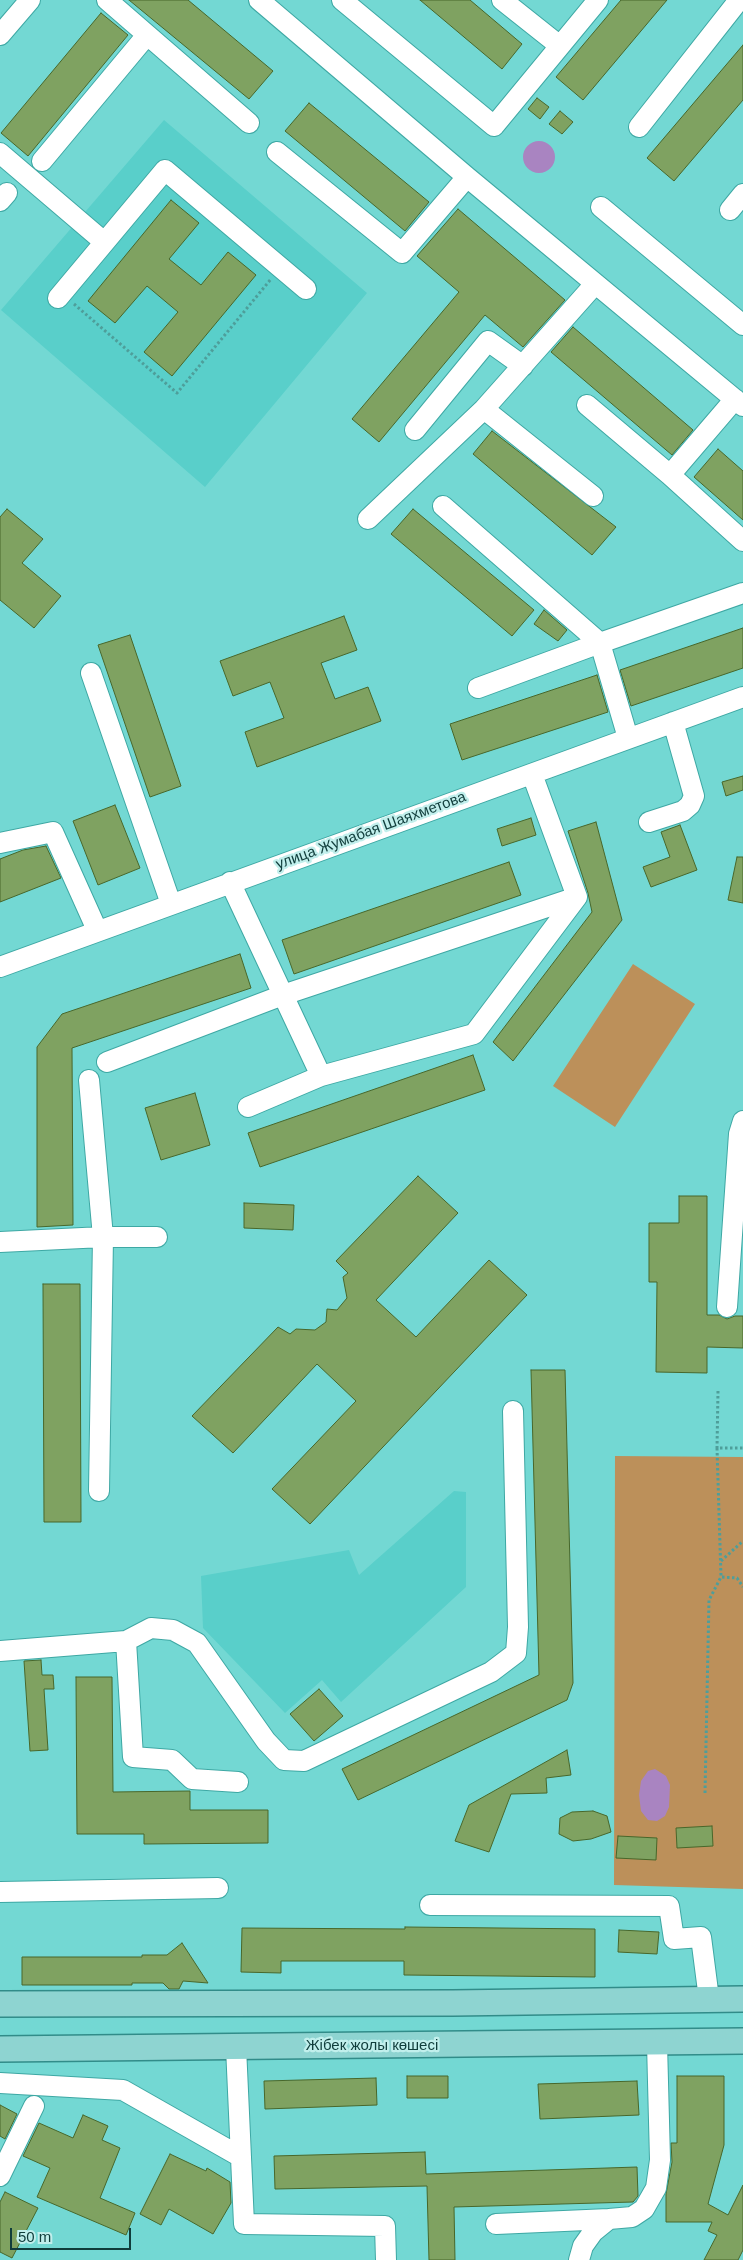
<!DOCTYPE html>
<html>
<head>
<meta charset="utf-8">
<style>
	body { margin:0 }
	#map { position:relative; width:743px; height:2260px; overflow:hidden; background:#73d8d3; font-family:Helvetica,sans-serif }
	canvas { display:block }
	.scale { position:absolute; left:10px; top:2228px; width:121px; height:22px; box-sizing:border-box; border:2px solid #103d3b; border-top:0; padding-left:6px; font-size:15px; line-height:18px; white-space:nowrap; color:#103d3b; -webkit-text-stroke:4px #c1efec; paint-order:stroke }
</style>
</head>
<body>
<div id="map">
<canvas width="743" height="2260"></canvas>
<div class="scale">50 m</div>
</div>
<script>
const c = document.querySelector('canvas').getContext('2d');
c.lineJoin = 'round';
function fillPath(path, color) { c.fillStyle = color; c.fill(path, 'evenodd'); }
const poly = rows => new Path2D(rows.map(r => 'M' + r).join(''));
function stroke(path, color, width, dash) { c.strokeStyle = color; c.lineWidth = width; c.lineCap = dash ? 'butt' : 'round'; c.setLineDash(dash || []); c.stroke(path); }
function drawText(font, color, halo, rows, align = 'center') {
  c.font = font + ' Helvetica,sans-serif'; c.lineWidth = 4.5; c.setLineDash([]); c.textBaseline = 'middle'; c.strokeStyle = halo; c.fillStyle = color; for (const [text, x, y, turn = 0] of rows) {
    c.save(); c.translate(x, y); c.rotate((+turn || 0) * Math.PI / 180); c.textAlign = isNaN(turn) ? turn : align; if (halo) c.strokeText(text, 0, 0); c.fillText(text, 0, 0); c.restore();
  }
}
const built = poly([
	[164,120,367,293,205,487,1,310],
	[454,1491,466,1492,466,1587,341,1702,322,1680,285,1713,203,1628,201,1576,349,1550,359,1575]
]);
const green = poly([
	[633,964,695,1004,615,1127,553,1086],
	[615,1456,743,1457,743,1889,614,1885]
]);
const water = poly([
	'523 157a16 16 0 1 1 32 0a16 16 0 1 1-32 0Z',
	[655,1769,666,1776,670,1785,669,1807,665,1816,657,1821,648,1820,641,1811,639,1795,641,1781,648,1771]
]);
const building = poly([
	[129,0,188,0,273,71,249,99,129,0],
	[420,0,470,0,522,44,502,69,420,0],
	[621,0,667,0,583,100,556,77,621,0],
	[101,13,128,35,28,156,1,133,101,13],
	[743,45,743,100,674,181,647,158,743,45],
	[537,98,549,107,540,119,528,109,537,98],
	[309,103,429,202,405,231,285,131,309,103],
	[560,111,573,122,562,134,549,124,560,111],
	[171,200,199,223,169,259,201,285,228,252,256,275,172,376,144,352,178,312,147,286,115,323,88,301,171,200],
	[458,209,565,300,523,347,485,315,379,442,352,419,459,292,417,256,458,209],
	[573,327,693,430,672,455,551,352,573,327],
	[492,431,616,527,592,555,473,454,492,431],
	[718,449,743,471,743,520,694,477,718,449],
	[7,509,43,539,22,563,61,596,34,628,0,600,0,517,7,509],
	[413,509,534,610,512,636,391,534,413,509],
	[544,610,567,630,558,641,534,624,544,610],
	[344,616,357,650,321,663,335,699,368,687,381,721,257,767,245,732,284,718,270,682,233,696,220,661,344,616],
	[743,628,743,668,631,706,620,670,743,628],
	[130,635,181,786,150,797,98,645,130,635],
	[597,675,608,712,462,760,450,724,597,675],
	[743,776,743,790,726,796,722,782,743,776],
	[115,805,140,868,98,885,73,821,115,805],
	[531,818,536,835,502,846,497,829,531,818],
	[596,822,622,920,513,1061,493,1042,592,912,588,893,568,831,596,822],
	[680,825,697,870,651,887,643,867,670,857,661,832,680,825],
	[46,846,61,878,0,902,0,859,23,850,46,846],
	[737,857,743,857,743,903,728,900,737,857],
	[509,862,521,895,294,974,282,940,509,862],
	[240,954,251,988,72,1048,73,1225,37,1227,37,1047,62,1014,240,954],
	[473,1055,485,1090,260,1167,248,1133,473,1055],
	[195,1093,210,1145,161,1160,145,1108,195,1093],
	[418,1176,458,1213,376,1300,416,1337,489,1260,527,1295,310,1524,272,1489,356,1401,317,1364,233,1453,192,1416,278,1327,290,1334,296,1329,315,1330,326,1322,327,1309,337,1310,347,1298,343,1277,348,1273,336,1261,418,1176],
	[679,1196,707,1196,707,1315,719,1315,727,1319,735,1316,743,1316,743,1348,707,1347,707,1373,656,1372,657,1282,649,1282,649,1223,679,1223,679,1196],
	[244,1203,294,1205,293,1230,244,1228,244,1203],
	[43,1284,80,1284,81,1522,44,1522,43,1284],
	[531,1370,565,1370,573,1683,567,1700,358,1800,342,1769,539,1675,531,1370],
	[41,1660,42,1675,53,1675,54,1689,44,1689,48,1750,30,1751,24,1661,41,1660],
	[76,1677,112,1677,113,1792,190,1791,190,1810,268,1810,268,1843,144,1844,144,1834,77,1834,76,1677],
	[319,1689,343,1716,314,1741,290,1714,319,1689],
	[567,1750,571,1775,546,1778,547,1793,511,1794,489,1852,455,1841,469,1805,567,1750],
	[593,1811,607,1816,611,1832,591,1839,573,1841,559,1834,560,1818,572,1812,593,1811],
	[712,1826,713,1846,677,1848,676,1828,712,1826],
	[618,1836,657,1838,656,1860,616,1858,618,1836],
	[405,1927,595,1929,595,1977,404,1975,404,1961,281,1961,281,1973,241,1972,242,1928,405,1929,405,1927],
	[619,1930,659,1932,657,1954,618,1952,619,1930],
	[182,1943,208,1983,183,1981,179,1989,169,1989,163,1983,132,1983,132,1985,22,1985,22,1957,142,1957,142,1955,167,1955,182,1943],
	[407,2076,448,2076,448,2098,407,2098,407,2076],
	[677,2076,724,2076,724,2145,708,2204,728,2215,743,2185,743,2250,738,2260,704,2260,717,2235,708,2231,712,2222,666,2222,666,2194,672,2162,671,2143,677,2143,677,2076],
	[376,2078,377,2105,265,2109,264,2081,376,2078],
	[637,2081,639,2115,540,2119,538,2084,637,2081],
	[0,2105,17,2114,5,2139,0,2136,0,2105],
	[83,2115,108,2126,102,2140,120,2148,100,2198,135,2213,126,2235,37,2197,50,2168,23,2156,39,2123,73,2138,83,2115],
	[425,2152,426,2174,637,2167,638,2196,633,2202,454,2207,455,2260,429,2260,427,2186,275,2189,274,2156,425,2152],
	[170,2154,206,2171,207,2168,230,2182,231,2203,213,2234,169,2209,161,2225,140,2214,170,2154],
	[5,2192,38,2208,12,2258,0,2252,0,2202,5,2192]
]);
const path = poly([
	[74,304,177,393,271,279],
	[718,1391,717,1448,743,1448],
	[717,1448,721,1577],
	[721,1561,743,1541],
	[705,1793,709,1600,721,1577,737,1578,743,1587]
]);
const minor = poly([
	[107,0,249,123],
	[259,0,467,177,743,406],
	[342,0,494,126,598,0],
	[502,0,560,46],
	[0,35,30,0],
	[639,127,739,0],
	[277,152,402,253,467,177],
	[0,153,103,241],
	[42,161,147,35],
	[0,201,7,193],
	[601,207,743,325],
	[730,210,743,194],
	[58,298,165,170,306,289],
	[587,405,670,475,735,399],
	[415,430,488,341,523,366],
	[670,475,743,541],
	[593,496,484,409,595,284],
	[443,506,600,643,478,688],
	[368,519,484,409],
	[91,673,171,904],
	[628,738,600,643,743,593],
	[649,822,683,811,690,805,694,796,673,722],
	[0,843,53,832,97,930],
	[230,882,321,1076],
	[0,967,743,697],
	[107,1062,283,995,577,897,532,774],
	[89,1080,103,1237,99,1491],
	[248,1107,321,1076,474,1034,577,897],
	[0,1242,103,1237,157,1237],
	[727,1307,739,1134,743,1121],
	[126,1641,133,1757,172,1760,192,1779,238,1782],
	[0,1651,126,1641,151,1628,173,1630,197,1643,266,1741,284,1760,304,1761,491,1672,516,1653,518,1627,513,1411],
	[0,1892,218,1888],
	[430,1905,669,1906,674,1939,701,1937,709,1999],
	[236,2047,244,2224,385,2226,386,2260],
	[0,2083,123,2090,241,2157],
	[0,2176,34,2106],
	[496,2224,609,2219],
	[579,2260,583,2246,593,2232,609,2219,632,2217,644,2209,656,2188,660,2160,657,2043]
]);
const major = poly([
	[0,2004,453,2003,743,1999],
	[0,2049,743,2041]
]);
const streetNames = [
	["улица Жумабая Шаяхметова",371,831,-20],
	["Жібек жолы көшесі",372,2046]
];
fillPath(built, '#59cfca');
fillPath(green, '#bc905a');
fillPath(water, '#a984c1');
fillPath(building, '#7fa261');
stroke(building, '#48672a', 1);
stroke(minor, '#3ea8a4', 22);
stroke(major, '#318c89', 28);
stroke(path, '#4e9e9a', 3, [2.5, 2.5]);
stroke(minor, '#fff', 20);
stroke(major, '#8ed4d1', 25);
drawText('15px', '#103d3b', '#c1efec', streetNames);
</script>
</body>
</html>
